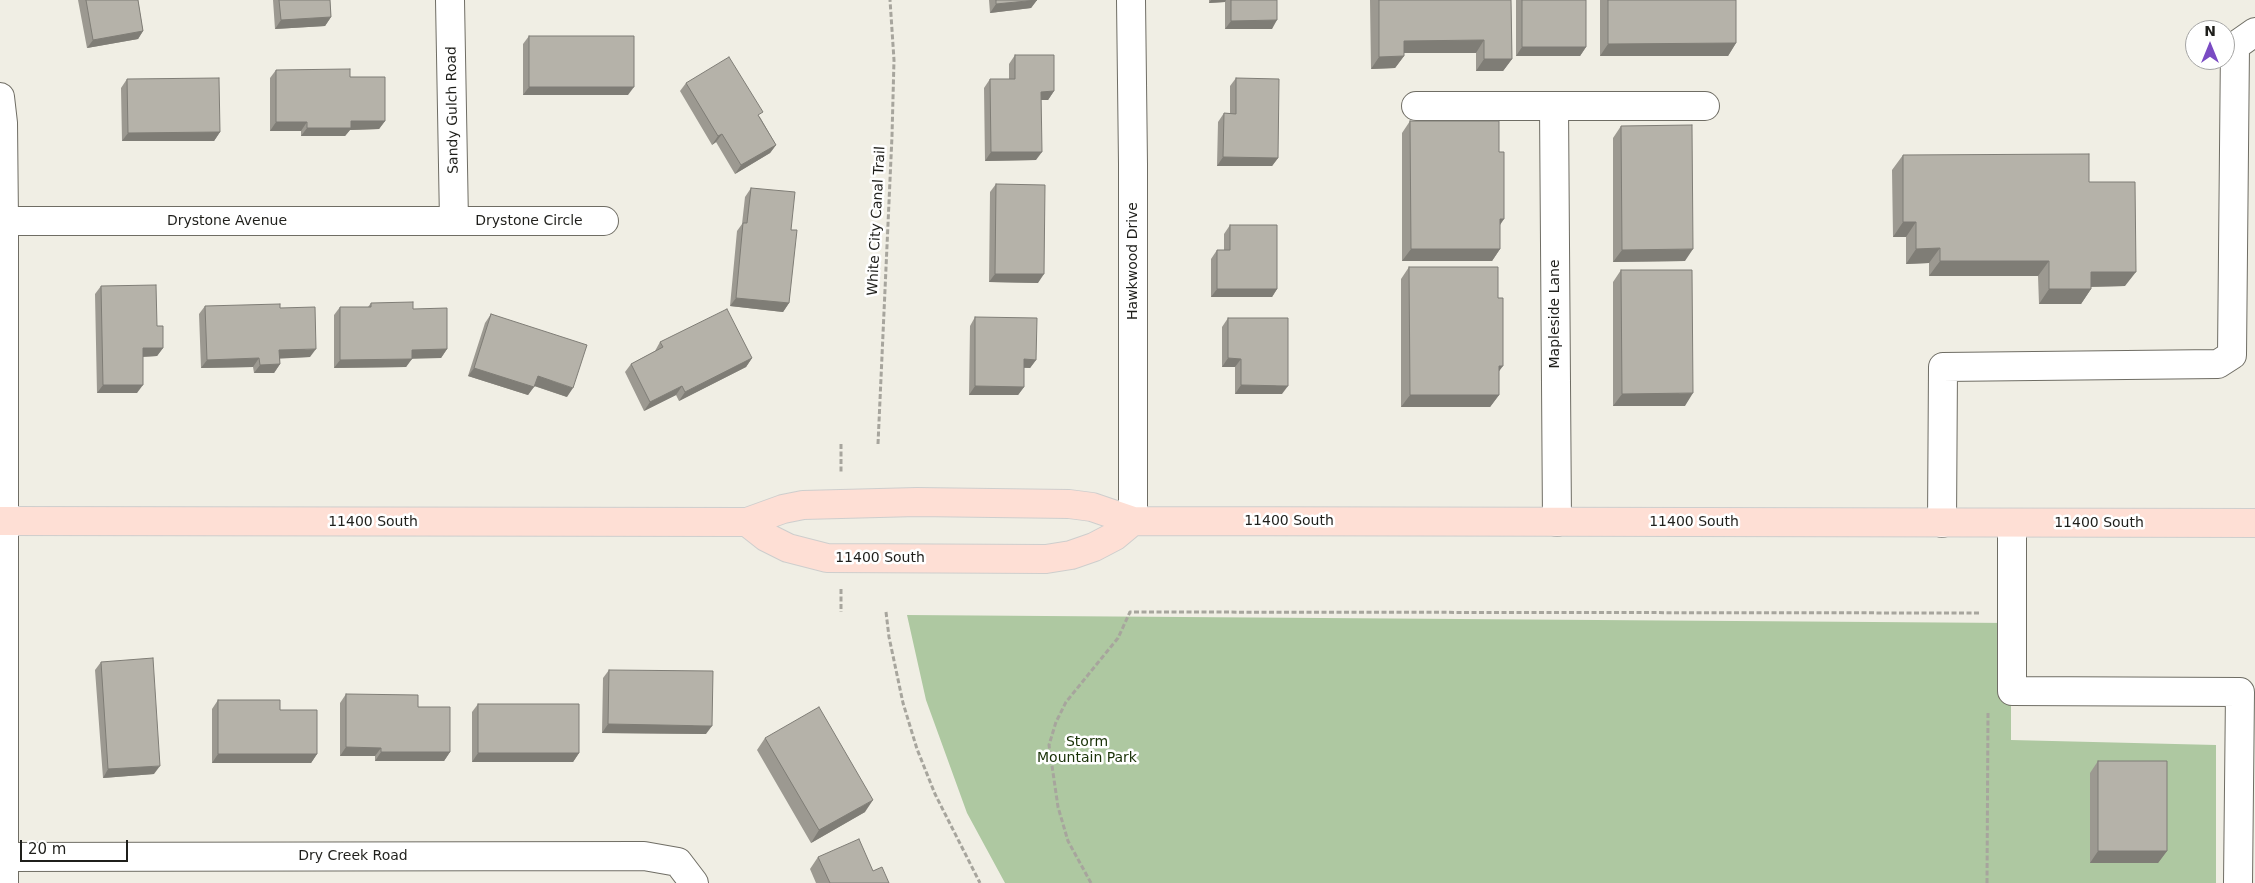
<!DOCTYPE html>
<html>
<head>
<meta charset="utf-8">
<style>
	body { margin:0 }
	#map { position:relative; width:2255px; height:883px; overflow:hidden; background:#f0eee4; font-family:"DejaVu Sans",sans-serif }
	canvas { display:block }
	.north { position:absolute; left:2185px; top:20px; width:50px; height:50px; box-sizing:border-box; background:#fff; border:1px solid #a5a5a4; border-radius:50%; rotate:0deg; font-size:14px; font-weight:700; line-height:20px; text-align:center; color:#1f1f1b }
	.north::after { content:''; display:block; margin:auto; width:18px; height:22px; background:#7a4bc3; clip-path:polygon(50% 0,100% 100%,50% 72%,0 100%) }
	.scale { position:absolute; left:20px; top:840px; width:108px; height:22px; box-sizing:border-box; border:2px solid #1f1f1b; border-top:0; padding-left:6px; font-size:15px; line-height:18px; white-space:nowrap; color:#1f1f1b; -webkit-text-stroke:4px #fff; paint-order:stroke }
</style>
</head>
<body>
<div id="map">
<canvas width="2255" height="883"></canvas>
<div class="north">N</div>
<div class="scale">20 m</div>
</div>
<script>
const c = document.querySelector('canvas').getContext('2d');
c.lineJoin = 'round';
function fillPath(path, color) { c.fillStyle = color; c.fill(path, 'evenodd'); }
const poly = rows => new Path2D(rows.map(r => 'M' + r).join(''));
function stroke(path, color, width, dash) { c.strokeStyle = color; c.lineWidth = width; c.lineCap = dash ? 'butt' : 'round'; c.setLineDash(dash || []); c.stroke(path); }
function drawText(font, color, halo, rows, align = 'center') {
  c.font = font + ' "DejaVu Sans",sans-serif'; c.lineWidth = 5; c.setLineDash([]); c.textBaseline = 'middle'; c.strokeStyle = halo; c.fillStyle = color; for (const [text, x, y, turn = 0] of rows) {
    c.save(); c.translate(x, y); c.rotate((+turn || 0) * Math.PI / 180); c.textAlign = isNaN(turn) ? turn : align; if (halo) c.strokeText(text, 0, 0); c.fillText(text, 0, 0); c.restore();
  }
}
const green = poly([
	[907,615,2011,623,2011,740,2216,745,2216,883,1005,883,967,813,926,700]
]);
const path = poly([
	[841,444,841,473],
	[878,444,892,136,894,60,890,0],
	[841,589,841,612],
	[886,612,889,637,903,703,917,749,935,794,980,883],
	[1091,883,1068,841,1058,807,1049,745,1056,722,1066,702,1118,638,1130,612,1981,613],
	[1987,883,1988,712]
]);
const minor = poly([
	[450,0,454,221],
	[1131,0,1133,164,1133,521],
	[0,97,3,123,4,221,4,883],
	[1416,106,1705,106],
	[1554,106,1557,522],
	[0,221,604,221],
	[1942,523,1943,367,2218,364,2232,355,2235,46,2255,32],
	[2012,523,2012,691,2240,692,2238,883],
	[0,857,644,856,678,862,694,883]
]);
const major = poly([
	[0,521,747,522,783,509,803,505,917,502,1069,504,1092,507,1133,521,2255,523],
	[747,522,766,537,788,548,827,558,1046,559,1071,555,1094,547,1115,536,1133,521]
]);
const wall = poly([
	[78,0,138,0,143,31,138,39,87,48],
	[273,0,330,0,331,17,325,26,275,29],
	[989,0,1037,0,1031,8,990,13],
	[1209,0,1277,0,1272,29,1225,29,1225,2,1209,3],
	[1370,0,1511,0,1512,59,1503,71,1476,71,1476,53,1404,53,1404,56,1395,68,1371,69],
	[1516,0,1586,0,1586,47,1580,56,1516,56],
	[1600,0,1736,0,1736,43,1728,56,1600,56],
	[529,36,628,95,523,95,523,44],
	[1015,55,1054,91,1048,100,1041,100,1036,160,985,161,984,88,990,79,1009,79,1009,64],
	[276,70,385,121,379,129,350,130,345,136,301,136,301,131,270,131,270,78],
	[1236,78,1278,158,1272,166,1217,166,1218,122,1224,113,1230,113,1230,86],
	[127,79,220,132,214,141,122,141,121,88],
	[686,83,760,117,776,145,770,153,735,174,716,142,712,145,680,91],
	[1410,121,1499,152,1500,249,1492,261,1402,261,1402,133],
	[1621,126,1685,261,1613,262,1613,138],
	[1903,155,2089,182,2125,286,2091,287,2091,289,2081,304,2039,304,2038,276,1929,276,1929,263,1906,264,1906,237,1893,237,1892,170],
	[996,184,1038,283,989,282,990,192],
	[751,188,791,230,789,303,783,312,730,306,737,231,742,224,745,197],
	[1230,225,1277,289,1272,297,1211,297,1211,259,1217,250,1224,250,1224,234],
	[1409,267,1499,371,1499,395,1490,407,1401,407,1401,279],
	[1621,270,1685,406,1613,406,1613,282],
	[101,286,157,326,163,348,157,356,143,357,137,393,97,393,95,294],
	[371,303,413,309,447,349,441,358,412,358,406,367,334,368,334,315,340,307,368,307],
	[205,306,280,308,310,357,280,358,280,364,274,373,254,373,253,367,201,368,199,314],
	[491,314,567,397,534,386,528,395,468,376,485,323],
	[975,317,1036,360,1030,368,1024,368,1024,387,1018,395,969,395,970,326],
	[1228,318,1282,394,1235,394,1235,367,1222,367,1222,327],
	[660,342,752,358,746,367,679,401,676,395,644,411,625,372,631,364,655,351],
	[101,662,154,774,103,778,95,670],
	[609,670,706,734,602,733,603,678],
	[346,694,418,707,450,752,444,761,375,761,375,756,340,756,340,703],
	[218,700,280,710,317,754,311,763,212,763,212,709],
	[478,704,579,753,573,762,472,762,472,712],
	[765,738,865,812,811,843,757,750],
	[2098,761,2167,851,2158,863,2090,863,2090,773],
	[818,857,873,871,889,883,816,883,810,869]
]);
const shadedWall = poly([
	[1037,0,1031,8,990,13,996,4],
	[1211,0,1226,0,1225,2,1209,3],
	[331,17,325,26,275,29,281,20],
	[1277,20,1272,29,1225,29,1231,21],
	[143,31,138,39,87,48,93,40],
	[1484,40,1476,53,1395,53,1404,41],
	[1736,43,1728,56,1600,56,1608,44],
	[1522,47,1586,47,1580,56,1516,56],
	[1404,56,1395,68,1371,69,1379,57],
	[1484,59,1512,59,1503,71,1476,71],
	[529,87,634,87,628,95,523,95],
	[1054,91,1048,100,1035,100,1041,92],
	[351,121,385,121,379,129,350,130,345,136,301,136,307,128],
	[276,122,307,122,301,131,270,131],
	[220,132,214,141,122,141,128,133],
	[722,134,716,142,712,145,718,136],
	[776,145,770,153,735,174,741,165],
	[991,152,1042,152,1036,160,985,161],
	[1223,157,1278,158,1272,166,1217,166],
	[1500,219,1504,219,1496,231],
	[1903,222,1916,222,1906,237,1893,237],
	[1940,248,1929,263,1906,264,1916,249],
	[1411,249,1500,249,1492,261,1402,261],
	[1693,249,1685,261,1613,262,1622,250],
	[1940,261,2049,261,2038,276,1929,276],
	[2091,272,2136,272,2125,286,2081,287],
	[995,274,1044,274,1038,283,989,282],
	[1217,289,1277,289,1272,297,1211,297],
	[2049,289,2091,289,2081,304,2039,304],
	[736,298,789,303,783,312,730,306],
	[143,348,163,348,157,356,137,357],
	[316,349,310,357,273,359,279,350],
	[447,349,441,358,406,359,412,350],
	[259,358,253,367,201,368,207,360],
	[752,358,746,367,679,401,685,392],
	[1228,358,1241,359,1235,367,1222,367],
	[412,359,406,367,334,368,340,360],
	[1024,359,1036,360,1030,368,1018,367],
	[280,364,274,373,254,373,260,365],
	[1499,366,1503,366,1494,378],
	[474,368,534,387,528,395,468,376],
	[538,376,573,388,567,397,532,385],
	[103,385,143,385,137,393,97,393],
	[1241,385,1288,386,1282,394,1235,394],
	[682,386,676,395,644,411,650,402],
	[975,386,1024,387,1018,395,969,395],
	[1693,393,1685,406,1613,406,1622,394],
	[1410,395,1499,395,1490,407,1401,407],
	[608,724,712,726,706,734,602,733],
	[346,747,381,748,375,756,340,756],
	[381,752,450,752,444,761,375,761],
	[478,753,579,753,573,762,472,762],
	[218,754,317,754,311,763,212,763],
	[160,766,154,774,103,778,108,769],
	[873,800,865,812,811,843,819,830],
	[2098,851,2167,851,2158,863,2090,863]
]);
const building = poly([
	[86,0,138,0,143,31,93,40,86,0],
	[279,0,330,0,331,17,281,20,279,0],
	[996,0,1037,0,996,4,996,0],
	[1231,0,1277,0,1277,20,1231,21,1231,0],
	[1379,0,1511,0,1512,59,1484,59,1484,40,1404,41,1404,56,1379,57,1379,0],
	[1522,0,1586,0,1586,47,1522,47,1522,0],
	[1608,0,1736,0,1736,43,1608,44,1608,0],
	[529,36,634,36,634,87,529,87,529,36],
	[1015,55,1054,55,1054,91,1041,92,1042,152,991,152,990,79,1015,79,1015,55],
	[729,57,763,112,758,115,776,145,741,165,722,134,718,136,686,83,729,57],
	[350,69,350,77,385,77,385,121,351,121,351,128,307,128,307,122,276,122,276,70,350,69],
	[219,78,220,132,128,133,127,79,219,78],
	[1236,78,1279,79,1278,158,1223,157,1224,113,1236,114,1236,78],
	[1410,121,1499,121,1499,152,1504,152,1504,219,1500,219,1500,249,1411,249,1410,121],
	[1692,125,1693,249,1622,250,1621,126,1692,125],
	[2089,154,2089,182,2135,182,2136,272,2091,272,2091,289,2049,289,2049,261,1940,261,1940,248,1916,249,1916,222,1903,222,1903,155,2089,154],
	[996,184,1045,185,1044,274,995,274,996,184],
	[751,188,795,192,791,230,797,230,789,303,736,298,743,223,747,223,751,188],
	[1230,225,1277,225,1277,289,1217,289,1217,250,1230,250,1230,225],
	[1409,267,1498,267,1498,298,1503,298,1503,366,1499,366,1499,395,1410,395,1409,267],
	[1621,270,1692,270,1693,393,1622,394,1621,270],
	[156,285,157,326,163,326,163,348,143,348,143,385,103,385,101,286,156,285],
	[413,302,413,309,447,308,447,349,412,350,412,359,340,360,340,307,371,307,371,303,413,302],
	[280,304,280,308,315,307,316,349,279,350,280,364,260,365,259,358,207,360,205,306,280,304],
	[727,309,752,358,685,392,682,386,650,402,631,364,663,347,660,342,727,309],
	[491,314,587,345,573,388,538,376,534,387,474,368,491,314],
	[975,317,1037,318,1036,360,1024,359,1024,387,975,386,975,317],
	[1228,318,1288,318,1288,386,1241,385,1241,359,1228,358,1228,318],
	[153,658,160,766,108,769,101,662,153,658],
	[609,670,713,671,712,726,608,724,609,670],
	[346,694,418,695,418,707,450,707,450,752,381,752,381,748,346,747,346,694],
	[218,700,280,700,280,710,317,710,317,754,218,754,218,700],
	[478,704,579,704,579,753,478,753,478,704],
	[819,707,873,800,819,830,765,738,819,707],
	[2098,761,2167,761,2167,851,2098,851,2098,761],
	[859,839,873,871,882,867,889,883,830,883,818,857,859,839]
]);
const streetNames = [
	["Sandy Gulch Road",453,110,-91],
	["Drystone Avenue",227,221],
	["Drystone Circle",529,221],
	["White City Canal Trail",877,221,-87],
	["Hawkwood Drive",1133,261,-90],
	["Mapleside Lane",1555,314,-90],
	["11400 South",1289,521],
	["11400 South",373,522],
	["11400 South",1694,522],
	["11400 South",2099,523],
	["11400 South",880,558],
	["Dry Creek Road",353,856]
];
const parkNames = [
	["Storm",1087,742],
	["Mountain Park",1087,758]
];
fillPath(green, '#aec8a1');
stroke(minor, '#6f6d64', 30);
stroke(major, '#cececd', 30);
stroke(path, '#a7a59d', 3, [5, 2.5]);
stroke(minor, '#fff', 28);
stroke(major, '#fedfd5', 28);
fillPath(wall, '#9c9991');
fillPath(shadedWall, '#7f7d76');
fillPath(building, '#b5b2a9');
stroke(building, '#7f7d76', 1);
drawText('14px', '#1f1f1b', '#fff', streetNames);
drawText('14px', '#193107', '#fff', parkNames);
</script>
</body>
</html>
